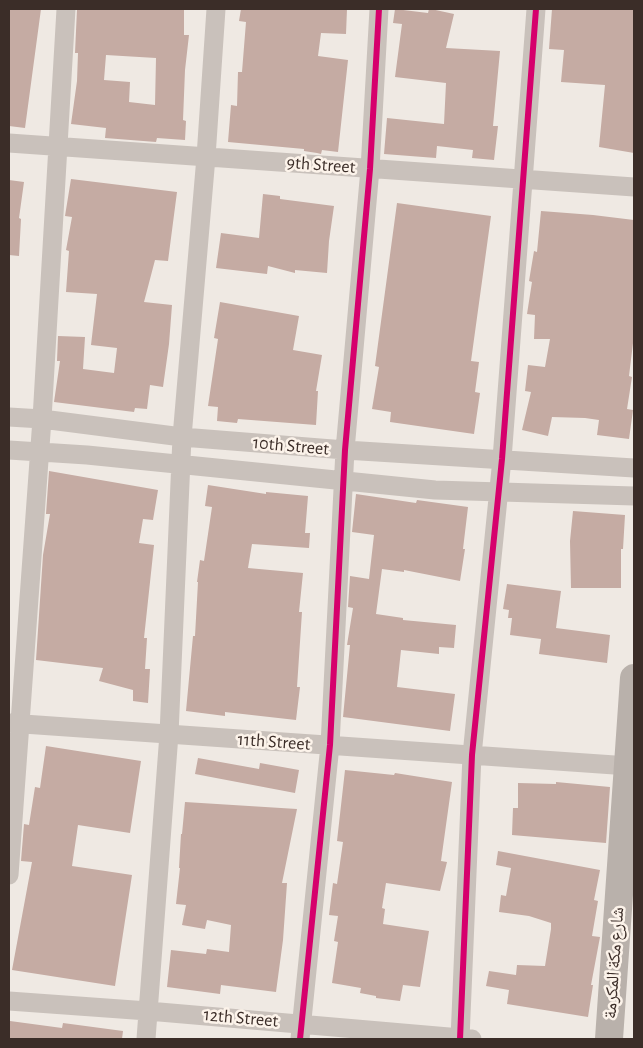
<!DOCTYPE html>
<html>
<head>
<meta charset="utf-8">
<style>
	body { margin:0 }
	#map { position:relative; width:643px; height:1048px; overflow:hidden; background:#efe9e3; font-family:"Alegreya Sans",sans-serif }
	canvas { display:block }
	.frame { position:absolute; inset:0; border:10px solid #3b2d28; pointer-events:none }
</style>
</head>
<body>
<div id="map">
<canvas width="643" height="1048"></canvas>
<div class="frame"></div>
</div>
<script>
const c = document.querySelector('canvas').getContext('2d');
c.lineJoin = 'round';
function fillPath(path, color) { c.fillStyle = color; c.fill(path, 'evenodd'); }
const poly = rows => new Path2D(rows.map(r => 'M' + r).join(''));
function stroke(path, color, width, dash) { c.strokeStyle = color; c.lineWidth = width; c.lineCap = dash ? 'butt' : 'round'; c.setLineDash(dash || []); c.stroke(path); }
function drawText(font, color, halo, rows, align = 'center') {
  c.font = font + ' "Alegreya Sans","Noto Naskh Arabic",sans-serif'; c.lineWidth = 5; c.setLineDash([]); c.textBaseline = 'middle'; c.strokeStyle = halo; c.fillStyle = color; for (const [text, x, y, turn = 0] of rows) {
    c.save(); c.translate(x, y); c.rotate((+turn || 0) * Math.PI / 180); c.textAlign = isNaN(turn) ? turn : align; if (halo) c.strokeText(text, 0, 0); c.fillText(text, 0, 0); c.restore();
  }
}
const building = poly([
	[9,9,41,9,25,128,9,126],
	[77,9,184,9,184,35,189,35,185,70,183,120,186,121,185,140,157,138,156,142,105,138,106,128,71,124,77,81,78,53,75,53],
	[106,55,156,58,155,105,129,102,130,82,104,80],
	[241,9,347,9,346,34,321,33,318,56,348,60,338,152,322,150,321,154,317,153,304,151,304,149,228,142,231,105,237,106,238,72,242,72,246,22,239,21],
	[395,9,428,13,429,9,431,9,454,14,446,48,500,51,493,126,498,126,494,160,472,158,473,150,437,146,436,158,384,154,387,118,444,124,446,83,395,77,402,24,393,23],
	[552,9,634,9,634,153,599,147,605,85,561,82,564,50,549,49],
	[71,179,177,192,168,261,155,260,144,302,172,305,169,344,163,387,150,385,147,409,135,408,134,412,54,402,60,361,57,361,58,336,85,337,83,369,114,373,117,348,91,345,97,294,66,292,69,251,66,250,72,217,65,216],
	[9,180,24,182,19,218,21,219,19,256,9,255],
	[263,194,280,196,280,199,334,206,329,241,327,273,295,270,295,273,268,266,267,274,216,268,221,233,259,238],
	[397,203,491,216,471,361,479,362,475,392,480,393,474,434,390,422,391,412,372,409,379,367,375,366],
	[541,211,593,215,634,220,634,335,629,376,632,377,627,409,633,410,629,439,597,435,599,420,585,418,552,417,548,436,522,430,531,392,525,391,528,365,545,367,550,339,534,339,535,315,527,314,532,282,529,281,534,251,537,252],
	[220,302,299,316,293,350,322,355,316,391,318,391,316,425,238,419,237,423,217,421,218,407,208,406,218,339,214,338],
	[49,471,158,490,153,520,143,519,139,543,154,545,144,638,147,638,145,669,150,669,148,703,133,701,133,690,99,681,103,668,36,660,43,555,50,514,46,514],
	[208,485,266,494,266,492,308,496,305,533,310,533,309,548,252,544,248,568,303,573,299,612,302,612,297,687,300,687,296,720,225,712,225,716,186,711,193,636,195,636,198,582,197,582,200,560,204,561,212,507,205,506],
	[356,494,416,503,417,500,468,507,463,549,465,549,460,581,404,570,404,572,382,569,376,614,403,618,403,620,456,625,454,648,439,647,439,654,401,650,397,687,455,694,450,731,343,717,350,645,347,645,353,608,348,607,350,576,369,579,374,535,352,532],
	[573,511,625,515,623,549,621,549,621,588,571,588,570,541],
	[507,584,561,591,556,628,610,635,607,663,539,654,541,639,510,635,512,618,508,618,509,610,503,609],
	[46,746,141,761,130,833,78,825,72,866,132,875,115,986,12,970,32,862,21,861,24,824,29,825,35,787,40,788],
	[198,758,259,769,260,763,299,770,295,793,195,774],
	[345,770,394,775,395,773,452,782,441,861,447,862,440,891,386,883,382,908,385,909,383,924,429,931,420,987,403,985,400,1001,376,998,376,996,360,993,361,988,332,983,338,942,334,941,338,916,329,915,333,883,337,884,343,842,337,841],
	[556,782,610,787,606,843,512,835,513,808,518,808,518,783,556,784],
	[185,802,297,809,282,883,287,883,283,940,276,992,221,985,220,994,167,987,171,950,206,954,207,949,229,952,231,925,207,920,205,929,182,925,186,905,176,904,180,868,179,868,181,834,182,834],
	[498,851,600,870,594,900,598,901,592,936,600,937,591,985,593,985,588,1017,507,1004,509,990,486,986,489,971,516,975,517,965,545,966,551,929,551,923,529,916,499,912,501,895,506,896,511,868,496,865],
	[10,1021,62,1028,63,1023,123,1031,122,1039,9,1039]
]);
const street = poly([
	[9,143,634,187],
	[9,417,42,419,182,437,345,450,634,468],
	[9,450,87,455,435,490,634,496],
	[9,723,629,766],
	[9,875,42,419,66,9],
	[9,1001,148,1011,472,1039],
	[146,1039,169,734,182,437,206,157,216,9],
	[300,1039,330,745,345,450,370,169,379,9],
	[460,1039,472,755,502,459,536,9]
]);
const secondary = poly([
	[609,1039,634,678]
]);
const cycleway = poly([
	[300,1039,330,745,345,450,370,169,379,9],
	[460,1039,472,755,502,459,536,9]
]);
const streetNames = [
	["9th Street",321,165,4],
	["10th Street",291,446,5],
	["11th Street",274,742,4],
	["شارع مكة المكرمة",614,963,-86],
	["12th Street",241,1018,5]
];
fillPath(building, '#c5aba3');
stroke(street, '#c9c1bb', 19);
stroke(secondary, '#b9b1ab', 28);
stroke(cycleway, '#d6006c', 6);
drawText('18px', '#3b2d28', '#fcf3ea', streetNames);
</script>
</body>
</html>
